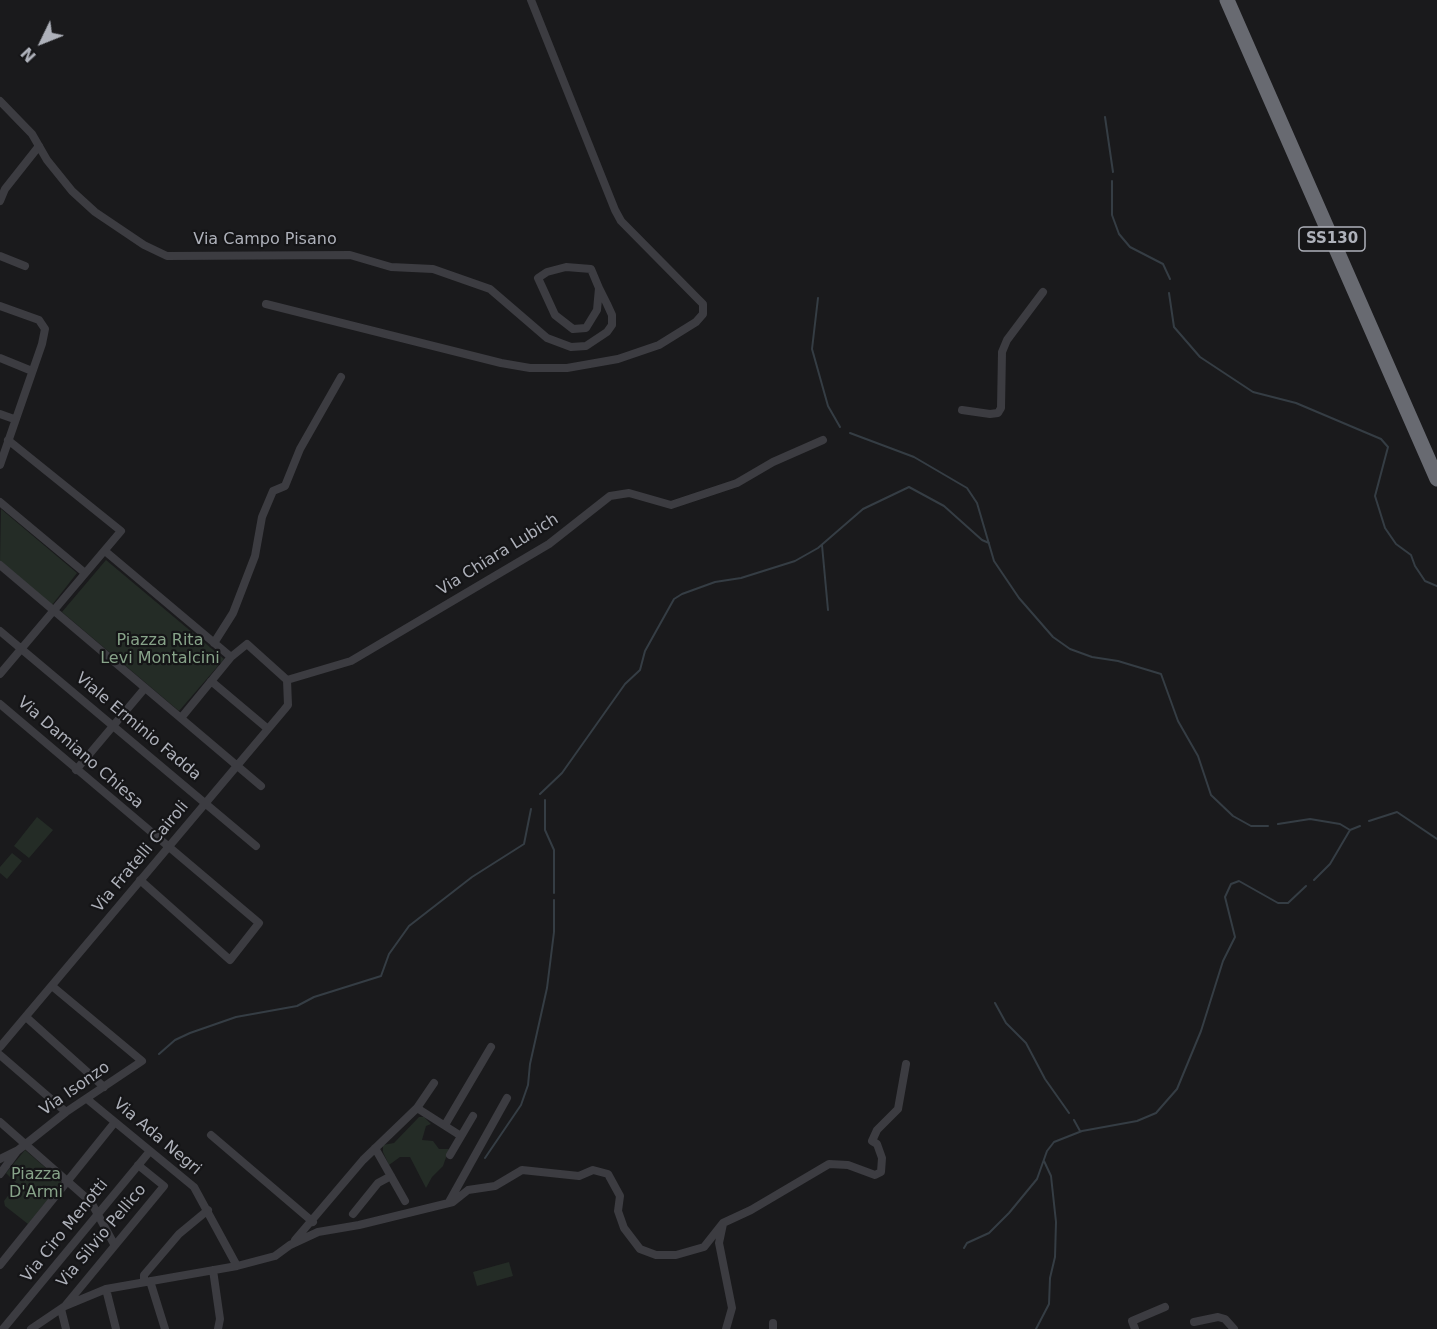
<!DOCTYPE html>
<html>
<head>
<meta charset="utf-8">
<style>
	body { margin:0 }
	#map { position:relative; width:1437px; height:1329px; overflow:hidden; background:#1a1a1c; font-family:"DejaVu Sans",sans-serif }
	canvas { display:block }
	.north { position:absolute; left:12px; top:12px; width:60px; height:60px; -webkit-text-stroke:4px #151517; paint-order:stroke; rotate:227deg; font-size:16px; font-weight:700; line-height:24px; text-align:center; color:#aeb1ba }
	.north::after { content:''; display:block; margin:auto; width:21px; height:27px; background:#aeb1ba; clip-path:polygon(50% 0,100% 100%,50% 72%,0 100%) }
</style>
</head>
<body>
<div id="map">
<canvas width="1437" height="1329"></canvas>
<div class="north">N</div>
</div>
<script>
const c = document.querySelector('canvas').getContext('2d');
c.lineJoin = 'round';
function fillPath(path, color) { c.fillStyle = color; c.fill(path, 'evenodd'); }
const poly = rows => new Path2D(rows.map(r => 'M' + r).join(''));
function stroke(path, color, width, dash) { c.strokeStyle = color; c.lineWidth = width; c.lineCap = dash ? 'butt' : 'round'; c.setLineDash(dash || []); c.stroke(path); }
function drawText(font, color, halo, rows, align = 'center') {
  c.font = font + ' "DejaVu Sans",sans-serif'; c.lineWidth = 4.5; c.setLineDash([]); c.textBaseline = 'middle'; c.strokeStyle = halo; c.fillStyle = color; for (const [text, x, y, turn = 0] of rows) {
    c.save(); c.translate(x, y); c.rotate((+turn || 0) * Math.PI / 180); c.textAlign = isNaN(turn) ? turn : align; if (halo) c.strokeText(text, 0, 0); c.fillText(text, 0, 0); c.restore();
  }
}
const green = poly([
	[1,509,77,573,52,605,0,561],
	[106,560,224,659,179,711,62,612],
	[37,817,53,830,29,858,14,846],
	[12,853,22,861,7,879,0,873,0,867],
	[419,1117,424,1117,431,1124,426,1126,422,1140,433,1141,439,1149,449,1149,443,1166,432,1177,426,1188,410,1157,400,1157,389,1165,383,1152,383,1145,394,1143],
	[25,1150,62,1182,28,1224,5,1206,4,1201,17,1184,6,1173],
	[509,1262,513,1276,477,1286,473,1272]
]);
const stream = poly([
	[1105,117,1113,172],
	[1112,181,1112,215,1119,234,1130,247,1163,264,1170,279],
	[1169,293,1174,327,1200,357,1253,392,1296,403,1381,439,1388,447,1375,496,1385,528,1396,544,1411,555,1415,566,1425,581,1437,586],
	[818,298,812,349,828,406,840,427],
	[850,433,914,457,967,488,977,503,994,561,1019,598,1053,637,1070,649,1092,657,1118,661,1161,674,1178,721,1198,756,1211,795,1233,816,1251,826,1268,826],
	[822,545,828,610],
	[540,794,562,773,625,684,640,670,645,651,655,633,674,599,682,594,715,582,741,578,795,561,818,548,863,509,909,487,944,506,982,540,989,543],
	[545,800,545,830,554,850,554,893],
	[1369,821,1397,812,1437,839],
	[1278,824,1310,819,1340,824,1350,830,1360,826],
	[1314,880,1330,864,1350,830],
	[995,1003,1006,1023,1026,1043,1045,1079,1069,1113],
	[159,1054,175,1040,190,1033,236,1017,297,1006,314,997,381,976,389,954,409,926,472,877,524,844,531,809],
	[1074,1120,1080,1131],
	[485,1158,521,1105,528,1085,530,1064,547,988,554,932,554,900],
	[964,1248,967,1243,989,1233,1009,1213,1037,1179,1047,1151,1054,1142,1082,1131,1137,1121,1156,1113,1177,1089,1201,1031,1223,961,1235,937,1225,897,1231,884,1239,881,1278,903,1288,903,1306,886],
	[1036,1329,1049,1304,1050,1278,1055,1257,1056,1222,1051,1176,1044,1161]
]);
const street = poly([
	[0,101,32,134,47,160,72,191,95,212,144,245,167,256,350,255,391,267,433,269,490,289,547,338,571,347,586,346,607,332,612,325,612,315,607,304,599,288,597,310,586,328,573,329,555,315,538,278,547,272,566,267,591,269,599,288],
	[0,201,5,189,39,146],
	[0,256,25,266],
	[266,304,501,363,530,368,567,368,618,359,659,345,696,322,703,314,703,304,698,299,621,221,615,210,531,0],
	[0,306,39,320,45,329,42,344,0,465],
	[0,358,32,371],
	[962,410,990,414,998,413,1001,408,1002,352,1007,340,1043,292],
	[0,414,14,419],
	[0,502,85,573],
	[105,551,231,657],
	[0,565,261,786],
	[0,631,256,846],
	[214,643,233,613,255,556,262,517,273,491,285,486,300,449,341,377],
	[0,674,121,531,8,440],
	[287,680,351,661,549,544,610,496,629,493,671,505,737,483,773,462,823,440],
	[211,681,268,729],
	[0,704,259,923,230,960,140,880],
	[181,718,231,657,247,644,287,680],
	[76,770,145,688],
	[26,1017,104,1087],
	[0,1047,284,710,288,705,287,680],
	[0,1055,66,1112],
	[87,1099,194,1187,237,1266],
	[417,1108,461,1136],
	[0,1122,91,1202,114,1244],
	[445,1125,491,1047],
	[211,1135,313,1222],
	[375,1148,405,1201],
	[450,1155,473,1116],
	[0,1159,16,1151],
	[0,1174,17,1151,66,1112,142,1061,52,986],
	[449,1202,507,1098],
	[353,1214,378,1183,391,1176],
	[723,1224,719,1243,732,1308,726,1329],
	[295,1240,363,1160,417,1108,434,1083],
	[0,1265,115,1122],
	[213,1270,220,1319,218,1329],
	[150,1281,165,1329],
	[144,1282,144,1275,179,1234,208,1210],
	[106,1289,116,1329],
	[65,1306,164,1186,138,1165],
	[61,1309,66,1329],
	[1194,1322,1218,1317,1225,1319,1234,1329],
	[3,1329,150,1151],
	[31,1329,65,1306,106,1289,237,1266,275,1256,290,1245,318,1232,359,1225,453,1202,468,1190,495,1186,522,1170,579,1176,593,1170,608,1174,620,1196,618,1211,624,1228,640,1249,656,1255,676,1255,704,1247,723,1223,751,1210,829,1164,848,1165,875,1175,881,1172,882,1158,877,1144,872,1141,877,1130,898,1109,906,1064],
	[773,1329,773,1323],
	[1135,1329,1132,1321,1165,1307]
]);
const highway = poly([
	[1227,0,1437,479]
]);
const shields = [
	[1332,239,66]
];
const shieldNames = [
	["SS130",1332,239]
];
const streetNames = [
	["Via Campo Pisano",265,240],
	["Via Chiara Lubich",498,555,-32],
	["Viale Erminio Fadda",138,727,40],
	["Via Damiano Chiesa",80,753,41],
	["Via Fratelli Cairoli",141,857,-50],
	["Via Isonzo",75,1089,-35],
	["Via Ada Negri",157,1137,40],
	["Via Ciro Menotti",65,1231,-51],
	["Via Silvio Pellico",102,1236,-50]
];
const parkNames = [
	["Piazza Rita",160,641],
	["Levi Montalcini",160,659],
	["Piazza",36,1175],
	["D'Armi",36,1193]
];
fillPath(green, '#242c26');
stroke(stream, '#353d44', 2);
stroke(street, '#3c3c41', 8);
stroke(highway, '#686a71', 15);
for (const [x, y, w] of shields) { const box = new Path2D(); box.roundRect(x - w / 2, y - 12, w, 24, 4.5); c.fillStyle = '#151517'; c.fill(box); stroke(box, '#aeb1ba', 1.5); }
drawText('bold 15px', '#aeb1ba', null, shieldNames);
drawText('16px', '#aeb1ba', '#151517', streetNames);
drawText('16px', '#87a389', '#151517', parkNames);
</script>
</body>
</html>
